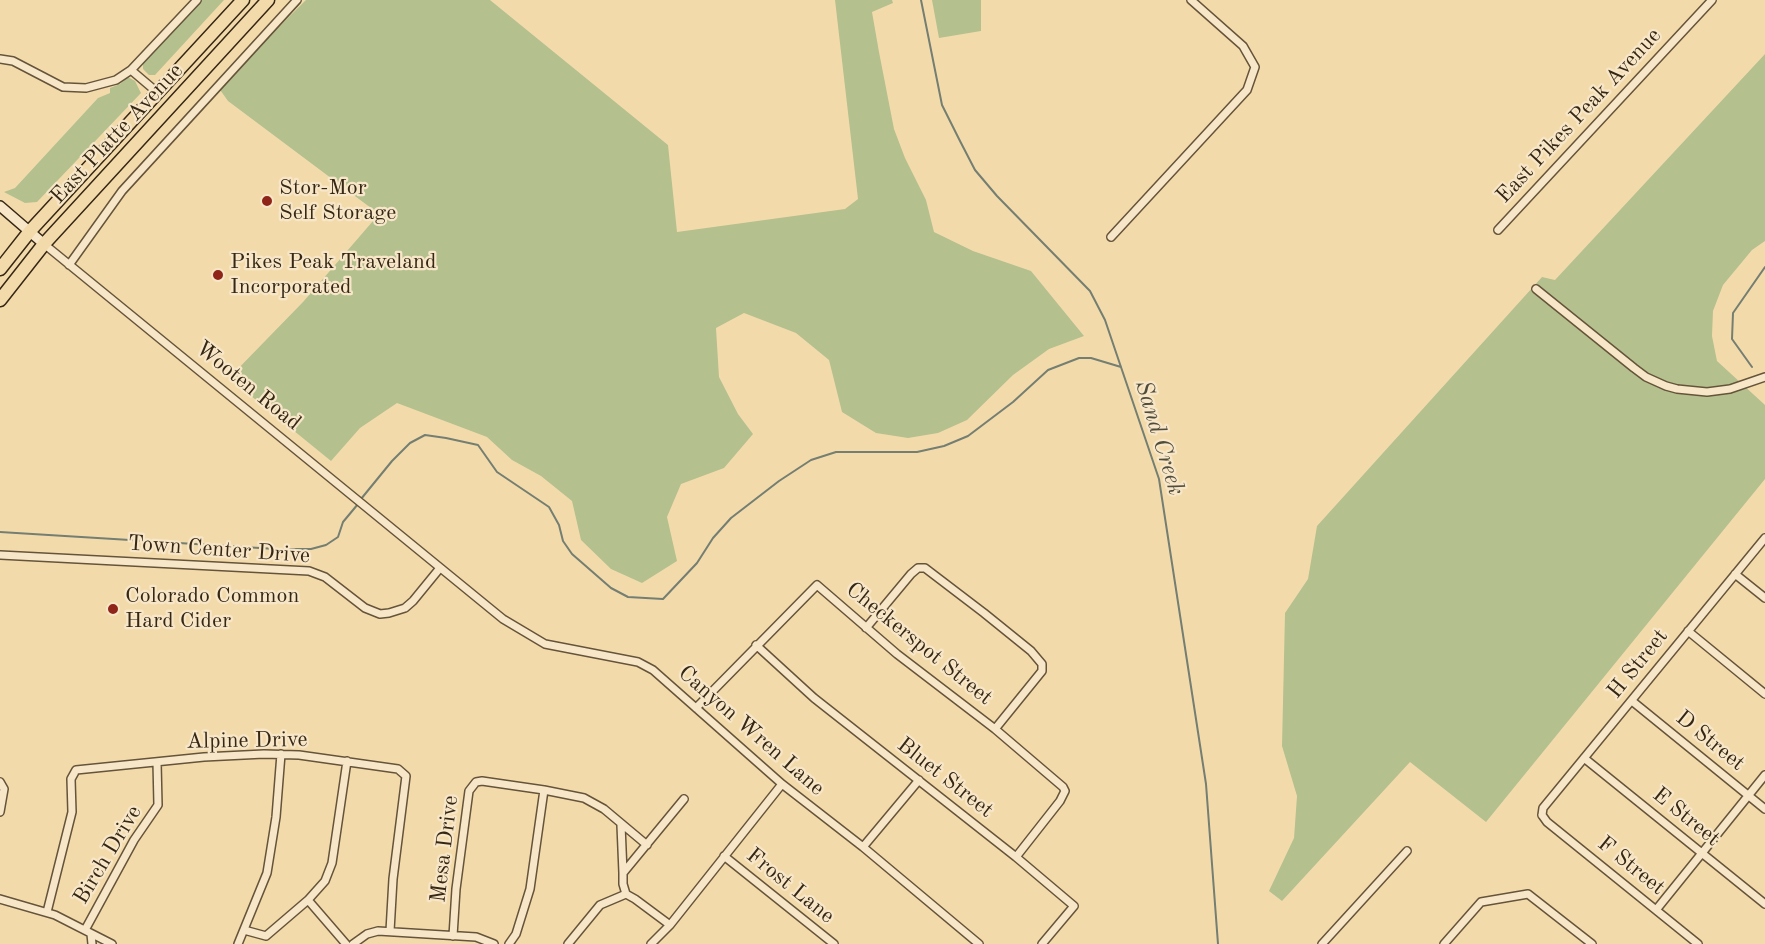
<!DOCTYPE html>
<html>
<head>
<meta charset="utf-8">
<style>
	body { margin:0 }
	canvas { display:block; background:#f3daab }
</style>
</head>
<body>
<canvas width="1765" height="944"></canvas>
<script>
const c = document.querySelector('canvas').getContext('2d');
c.lineJoin = 'round';
function fillPath(path, color) { c.fillStyle = color; c.fill(path, 'evenodd'); }
const poly = rows => new Path2D(rows.map(r => 'M' + r).join(''));
function stroke(path, color, width, dash) { c.strokeStyle = color; c.lineWidth = width; c.lineCap = dash ? 'butt' : 'round'; c.setLineDash(dash || []); c.stroke(path); }
function drawText(font, color, halo, rows, align = 'center') {
  c.font = font + ' "Old Standard TT",serif'; c.lineWidth = 4.5; c.setLineDash([]); c.textBaseline = 'middle'; c.strokeStyle = halo; c.fillStyle = color; for (const [text, x, y, turn = 0] of rows) {
    c.save(); c.translate(x, y); c.rotate((+turn || 0) * Math.PI / 180); c.textAlign = isNaN(turn) ? turn : align; if (halo) c.strokeText(text, 0, 0); c.fillText(text, 0, 0); c.restore();
  }
}
const green = poly([
	[201,0,224,0,155,75,149,75,143,69,143,63],
	[306,0,490,0,668,145,677,232,845,209,858,199,835,0,892,0,893,3,872,12,879,52,894,129,905,158,926,200,934,232,973,251,1031,271,1084,336,1049,349,1013,375,967,420,938,433,908,438,876,433,842,412,829,360,796,333,744,313,716,328,719,377,738,414,753,434,724,468,681,484,667,517,677,561,642,583,611,569,581,540,572,501,541,476,512,460,487,437,397,403,360,428,331,461,229,378,303,302,379,214,228,101,218,87],
	[932,0,981,0,981,31,939,38],
	[1765,54,1765,241,1752,250,1723,285,1713,311,1712,336,1717,361,1765,405,1765,479,1486,822,1410,762,1282,901,1269,891,1294,838,1297,796,1282,746,1285,613,1308,579,1317,526,1542,277,1555,280],
	[128,77,135,81,141,93,37,202,25,203,4,192,15,188,98,98,110,93,110,88,120,84]
]);
const stream = poly([
	[921,0,942,105,960,141,975,170,997,196,1090,291,1105,320,1159,479,1206,784,1218,944],
	[1752,367,1732,339,1733,313,1765,267],
	[361,499,392,461,410,443,425,435,446,438,478,445,497,472,549,507,559,525,563,541,572,554,611,588,628,597,663,599,697,563,713,538,731,518,779,481,811,460,836,452,917,452,944,446,968,436,1013,402,1048,370,1079,358,1091,358,1121,367],
	[0,532,276,549,311,549,326,545,338,537,343,522,358,504]
]);
const street = poly([
	[0,59,13,61,63,87,86,88,116,80,131,70,197,0],
	[131,70,158,93],
	[1498,230,1712,0],
	[1111,237,1247,90,1255,67,1243,46,1191,0],
	[44,244,503,619,545,644,638,662,653,670,782,784,863,847,979,944],
	[69,265,122,191,297,0],
	[1536,289,1634,368,1646,377,1666,386,1677,389,1707,392,1730,389,1765,377],
	[0,555,309,571,325,577,365,608,380,614,389,613,405,608,413,601,440,568],
	[1735,574,1765,598],
	[866,628,911,574,918,568,925,568,984,613,1031,651,1042,664,1042,671,995,729],
	[1688,631,1765,694],
	[756,645,814,698,1016,857,1074,906,1042,944],
	[1632,701,1765,809],
	[696,708,817,585,897,654,995,729,1063,787,1065,791,1060,801,1016,857],
	[1584,758,1765,904],
	[0,782,4,789,0,812],
	[1542,815,1543,808,1765,538],
	[1542,815,1547,822,1698,944],
	[621,825,623,873],
	[863,847,919,780],
	[724,856,834,944],
	[626,894,635,899,670,925],
	[0,899,55,915,112,944],
	[308,900,346,944],
	[1656,910,1765,775],
	[47,912,72,812,71,779,76,770,204,757,264,754,299,755,398,769,406,776,393,879,390,931],
	[85,930,134,840,158,805,157,762],
	[244,930,266,936,308,900,325,881,332,863,347,761],
	[91,934,92,944],
	[453,936,456,889,469,791,476,782,482,781,544,790,584,798,604,809,647,845],
	[238,944,267,873,276,817,281,754],
	[353,944,367,934,378,931,476,937,494,944],
	[509,944,516,934,530,889,544,790],
	[568,944,600,905,626,894,623,884,623,873,684,799],
	[651,944,670,925,782,784],
	[1322,944,1407,851],
	[1444,944,1481,902,1528,894,1592,944]
]);
const secondary = poly([
	[0,206,44,244]
]);
const highway = poly([
	[0,269,30,231,243,0],
	[0,300,44,244,268,0]
]);
const markers = [
	[267,201,6,"#8f2418"],
	[218,275,6,"#8f2418"],
	[113,609,6,"#8f2418"]
];
const streetNames = [
	["East Pikes Peak Avenue",1579,116,-47],
	["East Platte Avenue",117,134,-47],
	["Wooten Road",248,386,39],
	["Town Center Drive",219,550,4],
	["Checkerspot Street",919,644,39],
	["H Street",1638,664,-51],
	["Canyon Wren Lane",751,731,41],
	["Alpine Drive",247,741,-1],
	["D Street",1710,741,39],
	["Bluet Street",945,778,38],
	["E Street",1686,817,39],
	["Mesa Drive",445,849,-83],
	["Birch Drive",108,855,-59],
	["F Street",1631,866,39],
	["Frost Lane",790,886,39]
];
const poiNames = [
	["Stor-Mor",279,188],
	["Self Storage",279,213],
	["Pikes Peak Traveland",230,262],
	["Incorporated",230,287],
	["Colorado Common",125,596],
	["Hard Cider",125,621]
];
const waterNames = [
	["Sand Creek",1159,438,73]
];
fillPath(green, '#b4c18e');
stroke(stream, '#747f72', 2);
stroke(street, '#65543a', 10);
stroke(secondary, '#362715', 12);
stroke(highway, '#362715', 15);
stroke(street, '#f7e7c8', 7);
stroke(secondary, '#f7e7c8', 9);
stroke(highway, '#f3daab', 12);
for (const [x, y, r, color] of markers) { const dot = new Path2D(); dot.arc(x, y, r, 0, 2 * Math.PI); c.fillStyle = color; c.fill(dot); stroke(dot, '#f7e7c8', 2); }
drawText('22px', '#362715', '#f7e7c8', streetNames);
drawText('22px', '#362715', '#f7e7c8', poiNames, 'left');
drawText('italic 24px', '#504c3c', '#f7e7c8', waterNames);
</script>
</body>
</html>
